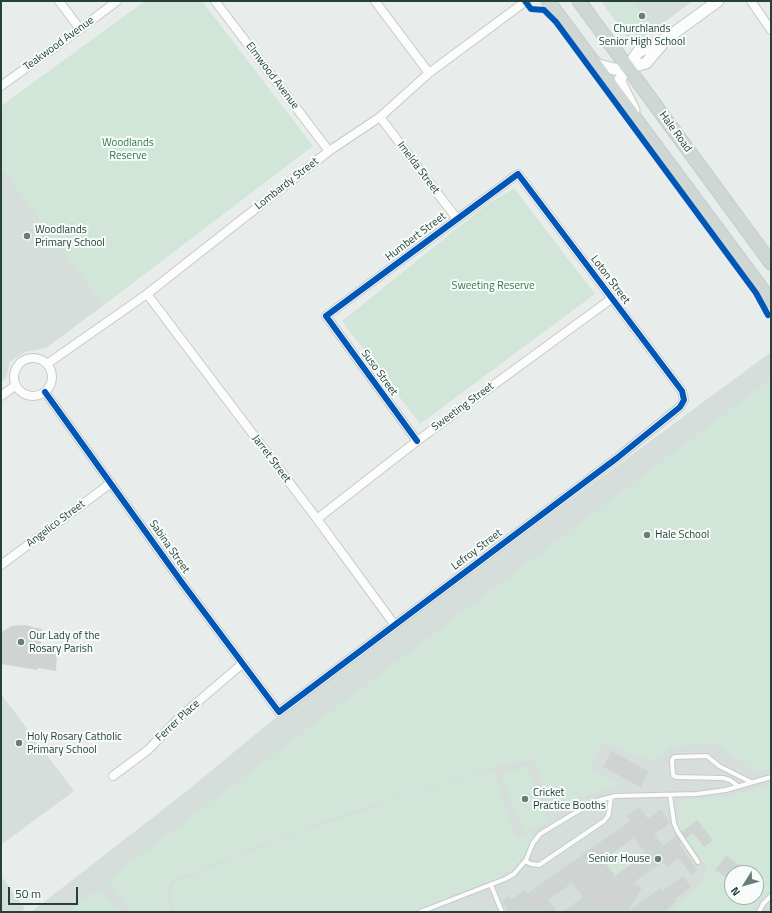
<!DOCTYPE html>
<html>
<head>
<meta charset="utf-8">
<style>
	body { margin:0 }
	#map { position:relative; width:772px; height:913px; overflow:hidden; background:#e8edeb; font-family:"Titillium Web",sans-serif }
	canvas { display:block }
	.frame { position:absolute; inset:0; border:2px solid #24423a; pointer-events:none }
	.north { position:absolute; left:724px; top:865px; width:40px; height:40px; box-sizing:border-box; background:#f7fbf9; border:1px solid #a3b1ad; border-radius:50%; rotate:233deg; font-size:11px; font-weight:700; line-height:16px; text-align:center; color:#24423a }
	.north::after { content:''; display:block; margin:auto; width:14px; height:18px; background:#697e78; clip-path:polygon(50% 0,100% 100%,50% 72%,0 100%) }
	.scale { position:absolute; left:8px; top:887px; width:70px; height:18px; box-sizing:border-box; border:2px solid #24423a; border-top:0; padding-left:5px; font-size:12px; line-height:14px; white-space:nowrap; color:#24423a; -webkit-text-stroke:3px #f7fbf9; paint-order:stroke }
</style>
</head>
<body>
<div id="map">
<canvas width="772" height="913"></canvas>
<div class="frame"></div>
<div class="north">N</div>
<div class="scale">50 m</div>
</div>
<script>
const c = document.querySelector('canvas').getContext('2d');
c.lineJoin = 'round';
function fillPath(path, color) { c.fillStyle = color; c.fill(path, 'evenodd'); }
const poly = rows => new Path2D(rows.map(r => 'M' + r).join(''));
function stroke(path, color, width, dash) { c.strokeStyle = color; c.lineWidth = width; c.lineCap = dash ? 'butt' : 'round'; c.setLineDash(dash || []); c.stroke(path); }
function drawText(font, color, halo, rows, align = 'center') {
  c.font = font + ' "Titillium Web",sans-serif'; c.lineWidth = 4; c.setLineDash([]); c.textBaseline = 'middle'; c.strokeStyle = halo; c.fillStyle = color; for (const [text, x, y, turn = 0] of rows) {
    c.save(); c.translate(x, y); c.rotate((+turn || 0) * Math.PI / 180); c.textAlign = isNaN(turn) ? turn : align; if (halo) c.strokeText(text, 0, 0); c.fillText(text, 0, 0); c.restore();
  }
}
const built = poly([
	[601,1,693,1,633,45],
	[1,166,104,305,46,348,25,352,10,362,6,378,1,382],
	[771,352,771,912,31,912,183,794,274,719],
	[732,873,756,873,756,897,732,897],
	[1,694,74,791,1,845],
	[1,876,25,909,21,912,1,912]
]);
const green = poly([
	[145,1,202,1,313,146,104,305,1,166,1,106],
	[601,1,633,1,654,30,633,45],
	[514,188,595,294,420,424,342,321,486,205],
	[771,379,771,769,756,773,716,743,669,747,662,758,651,761,603,742,589,769,619,784,552,808,533,760,507,763,376,803,247,850,169,882,168,901,171,912,132,912,108,880],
	[526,766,548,823,524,832,502,775],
	[493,769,516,837,532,832,533,838,517,867,498,878,411,912,174,912,171,901,173,883,247,852,316,827,397,798],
	[768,785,771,786,771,888,754,908,753,912,671,912,682,900,703,883,707,867,683,835,678,825,679,800,730,796],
	[732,873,756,873,756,897,732,897],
	[622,846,634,863,615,876,603,860],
	[99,889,117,912,68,912]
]);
const building = poly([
	[25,625,42,629,40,651,57,654,56,671,38,668,37,670,1,664,1,632,12,626],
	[611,751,649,771,641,787,603,767],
	[639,807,648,819,661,809,670,823,654,834,663,846,676,836,681,843,679,844,698,870,691,875,678,858,667,867,664,862,662,864,661,863,633,883,642,888,628,911,660,888,662,891,683,876,691,887,675,899,676,901,671,905,672,906,664,912,562,912,583,897,572,883,548,900,557,912,509,912,502,901,509,896,511,900,524,890,527,894,630,821,627,816],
	[634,838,646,854,615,876,603,860],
	[697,820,713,840,704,847,693,833,686,838,682,832],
	[726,856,751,873,732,873,732,882,715,870]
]);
const lane = poly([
	[738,786,730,780,723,778,676,777,673,775,672,760,674,757,707,756,719,766,751,782],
	[670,795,674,823,678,832,698,862],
	[525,861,531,864,539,865,604,821,608,816,609,812,611,797],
	[491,885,502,912],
	[420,912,505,879,514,874,526,860,533,843,540,834,593,802,615,796,697,794,726,790,771,777],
	[759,912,763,904,771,896]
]);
const street = poly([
	[59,1,80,29],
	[215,1,329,151],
	[375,1,429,73],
	[751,1,771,30],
	[1,86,80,29,117,1],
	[380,117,457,219],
	[147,294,317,519,394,624],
	'14 377a19 19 0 1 1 38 0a19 19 0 1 1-38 0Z',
	[47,364,147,294,329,151,380,117,429,73,526,1],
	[45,392,183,584,279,712,617,458,680,407,684,400,682,391,518,174,326,316,417,441],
	[1,396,16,385],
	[317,519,417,441,611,299],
	[1,565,111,483],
	[113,776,148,750,180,717,242,664]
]);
const secondary = poly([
	[595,64,614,69,628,68,646,63,664,42],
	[634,110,621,84,620,79,638,52,667,38,718,1]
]);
const primary = poly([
	[548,1,771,301],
	[579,1,771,263]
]);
const cycleway = poly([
	[525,1,531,9,544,10,556,22,756,293,768,315],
	[45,392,183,584,279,712,617,458,680,407,684,400,682,391,518,174,326,316,417,441]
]);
const markers = [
	[642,16,4,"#697e78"],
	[27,236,4,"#697e78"],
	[647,535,4,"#697e78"],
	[21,642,4,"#697e78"],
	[19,743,4,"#697e78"],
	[525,799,4,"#697e78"],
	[658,859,4,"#697e78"]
];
const poiNames = [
	["Churchlands",642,29,"center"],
	["Senior High School",642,42,"center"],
	["Woodlands",35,230],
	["Primary School",35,243],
	["Hale School",655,535],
	["Our Lady of the",29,636],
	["Rosary Parish",29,649],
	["Holy Rosary Catholic",27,737],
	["Primary School",27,750],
	["Cricket",533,793],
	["Practice Booths",533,806],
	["Senior House",650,859,"right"]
];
const streetNames = [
	["Teakwood Avenue",59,44,-36],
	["Elmwood Avenue",272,76,53],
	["Hale Road",675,132,54],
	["Imelda Street",418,168,53],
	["Lombardy Street",287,184,-38],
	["Humbert Street",416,237,-37],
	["Loton Street",610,280,53],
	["Suso Street",379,373,54],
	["Sweeting Street",463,407,-36],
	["Jarret Street",271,459,53],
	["Angelico Street",56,524,-37],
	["Sabina Street",169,547,55],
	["Lefroy Street",477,550,-37],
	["Ferrer Place",178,721,-43]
];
const parkNames = [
	["Woodlands",128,143],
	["Reserve",128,156],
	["Sweeting Reserve",493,286]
];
fillPath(built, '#d6dedb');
fillPath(green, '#d1e6d8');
fillPath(building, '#cfd4d2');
stroke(lane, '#c5cac8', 6);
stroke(street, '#c5cac8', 10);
stroke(secondary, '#c3cbc8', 13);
stroke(primary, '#c3ccc9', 15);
stroke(lane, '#fcfcfc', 4);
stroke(street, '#fcfcfc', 8);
stroke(secondary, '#fcfcfc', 11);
stroke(primary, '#cfd7d5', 13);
stroke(cycleway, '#0057b8', 6);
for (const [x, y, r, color] of markers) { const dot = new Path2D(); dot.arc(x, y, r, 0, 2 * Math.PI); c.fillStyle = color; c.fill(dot); stroke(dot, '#f7fbf9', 1.5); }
drawText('11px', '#24423a', '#f7fbf9', poiNames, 'left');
drawText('11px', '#24423a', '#f7fbf9', streetNames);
drawText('11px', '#2d7a4b', '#f7fbf9', parkNames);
</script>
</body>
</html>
